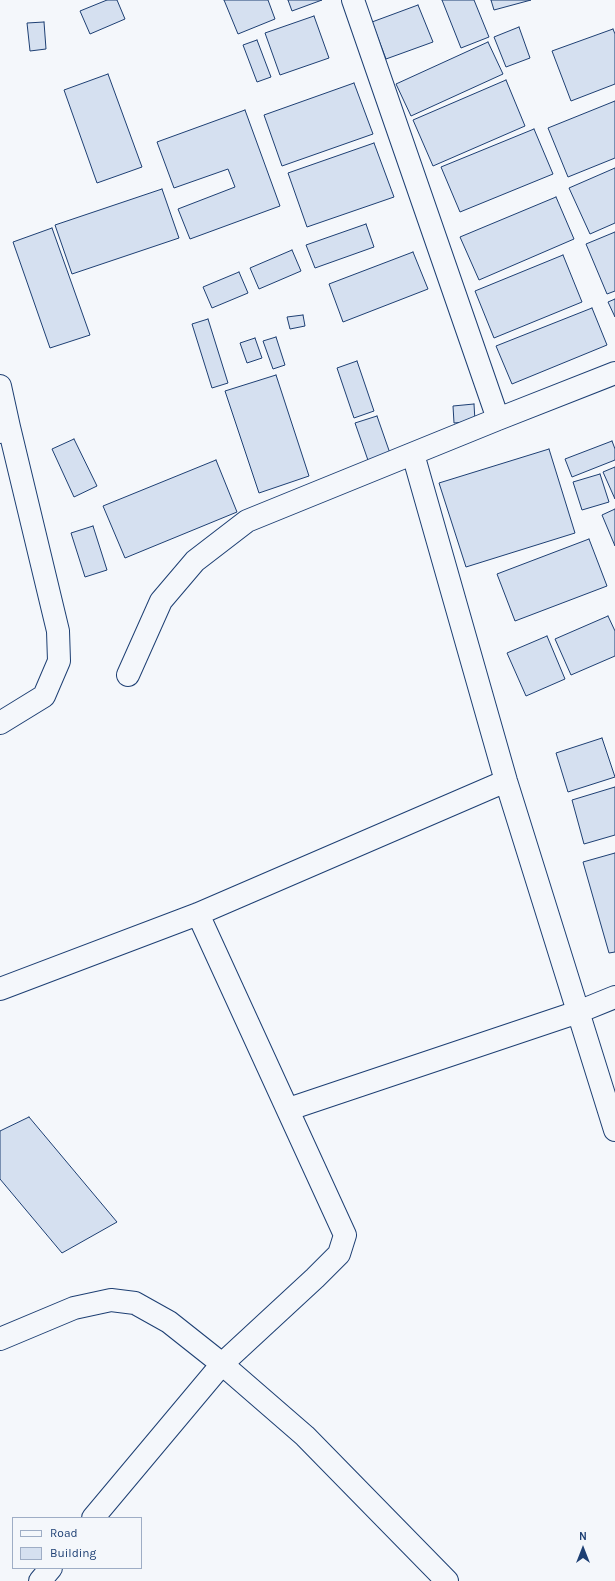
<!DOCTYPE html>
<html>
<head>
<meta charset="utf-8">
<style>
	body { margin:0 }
	#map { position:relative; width:615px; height:1581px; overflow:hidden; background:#f4f7fb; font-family:Karla,sans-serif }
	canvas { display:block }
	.legend { position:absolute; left:12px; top:1517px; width:130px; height:52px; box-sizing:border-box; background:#f4f7fb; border:1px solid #9eadc5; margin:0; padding:5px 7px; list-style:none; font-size:12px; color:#1d3f73 }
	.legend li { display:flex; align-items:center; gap:8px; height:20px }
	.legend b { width:20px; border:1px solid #9eadc5 }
	.north { position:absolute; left:563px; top:1529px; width:40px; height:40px; -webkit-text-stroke:3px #f4f7fb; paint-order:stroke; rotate:0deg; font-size:11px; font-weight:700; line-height:16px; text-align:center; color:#1d3f73 }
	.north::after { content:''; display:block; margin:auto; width:14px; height:18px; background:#1d3f73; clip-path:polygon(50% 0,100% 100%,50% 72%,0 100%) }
</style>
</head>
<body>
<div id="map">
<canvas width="615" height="1581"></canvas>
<ul class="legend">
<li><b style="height:5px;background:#f4f7fb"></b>Road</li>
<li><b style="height:11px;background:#d5e0f0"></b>Building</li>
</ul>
<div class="north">N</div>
</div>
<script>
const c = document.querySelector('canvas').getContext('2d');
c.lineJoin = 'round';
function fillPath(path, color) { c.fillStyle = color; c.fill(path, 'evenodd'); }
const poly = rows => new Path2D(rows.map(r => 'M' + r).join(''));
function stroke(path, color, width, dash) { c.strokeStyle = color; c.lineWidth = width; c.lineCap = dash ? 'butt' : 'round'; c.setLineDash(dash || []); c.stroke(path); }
const building = poly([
	[107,0,117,0,125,19,90,34,80,11,107,0],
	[224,0,268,0,275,19,238,34,224,0],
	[288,0,322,0,292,11,288,0],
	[442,0,474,0,489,37,461,48,442,0],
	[491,0,531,0,494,10,491,0],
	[418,5,433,42,386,59,372,22,418,5],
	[314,16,329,58,280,75,265,33,314,16],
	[44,22,46,49,30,51,27,23,44,22],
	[519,27,530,58,506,67,494,37,519,27],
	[613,29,615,34,615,84,571,101,552,51,613,29],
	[257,40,271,77,257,82,243,45,257,40],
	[488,42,503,74,411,116,396,84,488,42],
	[108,74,142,167,97,183,64,90,108,74],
	[506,80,525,126,433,166,413,120,506,80],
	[354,83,373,134,282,166,264,115,354,83],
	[615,101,615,158,568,177,548,128,615,101],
	[245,110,280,206,190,239,178,209,235,187,228,169,174,188,157,142,245,110],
	[534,129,553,174,460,212,441,167,534,129],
	[374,143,394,197,307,227,288,173,374,143],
	[615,168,615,223,590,234,569,188,615,168],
	[162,189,179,238,72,274,55,225,162,189],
	[556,197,574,239,479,280,460,237,556,197],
	[366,224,374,247,315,268,306,245,366,224],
	[52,228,90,335,50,348,13,242,52,228],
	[615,232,615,291,607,294,586,244,615,232],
	[292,250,301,271,259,289,250,268,292,250],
	[413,252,428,289,343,322,329,284,413,252],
	[563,255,582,302,494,338,475,291,563,255],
	[239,272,248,293,212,308,203,287,239,272],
	[615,299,615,317,608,302,615,299],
	[592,308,607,345,512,384,496,346,592,308],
	[303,315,305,326,290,329,287,317,303,315],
	[208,319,228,383,212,388,192,324,208,319],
	[276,337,285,365,273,369,263,341,276,337],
	[255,338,262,358,247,363,240,343,255,338],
	[357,361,374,411,354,418,337,368,357,361],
	[276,375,309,476,259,493,225,391,276,375],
	[474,404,475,421,454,423,453,406,474,404],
	[377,416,392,459,370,466,355,423,377,416],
	[74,439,97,486,74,497,52,449,74,439],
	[612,441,615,449,615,460,572,477,565,459,612,441],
	[549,449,575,533,466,567,439,483,549,449],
	[216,460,237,512,125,558,103,506,216,460],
	[615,467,615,499,603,472,615,467],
	[600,474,609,502,582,510,573,482,600,474],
	[615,509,615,546,602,515,615,509],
	[93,526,107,570,85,577,71,533,93,526],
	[589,539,607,586,515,621,497,574,589,539],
	[608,616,615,631,615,656,571,675,555,639,608,616],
	[547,636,565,679,526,696,507,653,547,636],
	[602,738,615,777,568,792,556,753,602,738],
	[615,787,615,835,584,844,572,800,615,787],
	[615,853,615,952,609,953,583,862,615,853],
	[29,1117,117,1222,62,1253,0,1179,0,1131,29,1117]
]);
const street = poly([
	[353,0,498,419],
	[0,386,9,427,0,432],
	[413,454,506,781,615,1130],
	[128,675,161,601,195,561,247,521,498,419,615,373],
	[0,723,44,696,59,661,58,631,9,427],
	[0,989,198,914,506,781],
	[289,1109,578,1012,615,997],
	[0,1339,74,1308,111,1300,135,1303,169,1322,222,1364,305,1436,447,1581],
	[93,1518,222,1364,315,1278,339,1254,345,1235,198,914],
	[40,1581,51,1568]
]);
fillPath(building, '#d5e0f0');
stroke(building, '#1d3f73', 1);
stroke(street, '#1d3f73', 24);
stroke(street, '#f4f7fb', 22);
</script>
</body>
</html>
